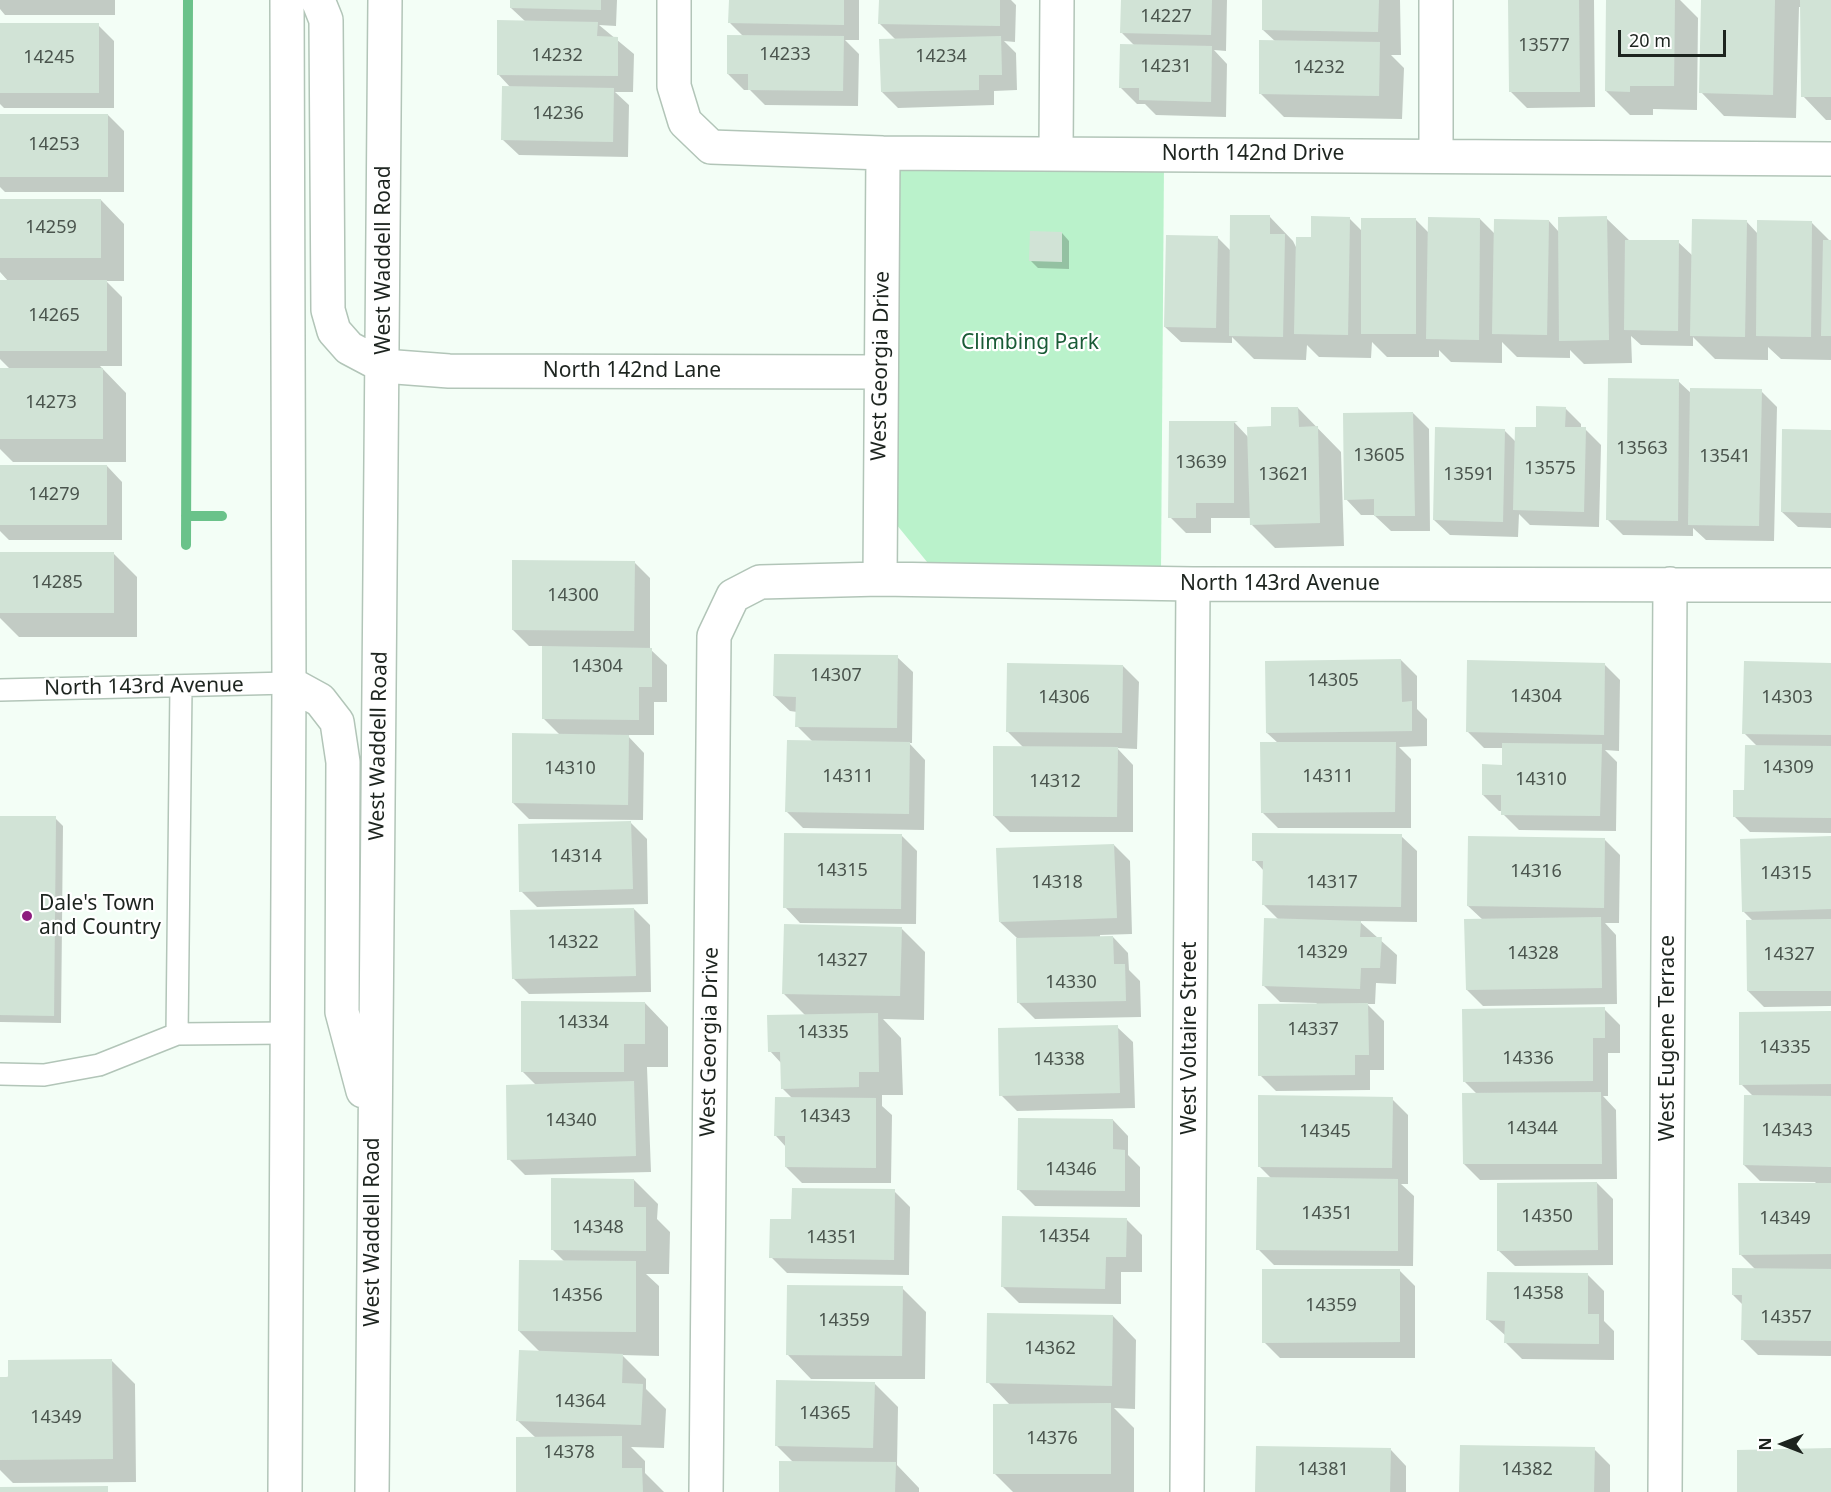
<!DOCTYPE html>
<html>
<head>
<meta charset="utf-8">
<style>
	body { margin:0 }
	#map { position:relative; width:1831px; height:1492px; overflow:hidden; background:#f3fef6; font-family:"Noto Sans",sans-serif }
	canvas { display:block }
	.north { position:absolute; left:1753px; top:1414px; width:60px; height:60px; -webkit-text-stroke:4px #fff; paint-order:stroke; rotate:270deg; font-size:16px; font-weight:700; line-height:24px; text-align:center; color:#1d241f }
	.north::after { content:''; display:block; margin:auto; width:21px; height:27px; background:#1d241f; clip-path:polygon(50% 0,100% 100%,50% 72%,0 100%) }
	.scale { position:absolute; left:1618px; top:30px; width:108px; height:27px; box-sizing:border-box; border:3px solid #1d241f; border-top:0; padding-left:8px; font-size:18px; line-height:21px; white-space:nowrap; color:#1d241f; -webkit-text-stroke:4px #fff; paint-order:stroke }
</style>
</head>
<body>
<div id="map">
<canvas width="1831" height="1492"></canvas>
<div class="north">N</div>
<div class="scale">20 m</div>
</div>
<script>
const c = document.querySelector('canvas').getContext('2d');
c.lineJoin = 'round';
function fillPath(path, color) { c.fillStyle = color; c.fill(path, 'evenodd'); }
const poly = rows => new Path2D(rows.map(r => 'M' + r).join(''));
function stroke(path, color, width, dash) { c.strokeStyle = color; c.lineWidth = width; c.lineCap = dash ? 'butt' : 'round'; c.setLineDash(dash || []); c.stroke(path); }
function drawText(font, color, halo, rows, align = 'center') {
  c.font = font + ' "Noto Sans",sans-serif'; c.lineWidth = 4.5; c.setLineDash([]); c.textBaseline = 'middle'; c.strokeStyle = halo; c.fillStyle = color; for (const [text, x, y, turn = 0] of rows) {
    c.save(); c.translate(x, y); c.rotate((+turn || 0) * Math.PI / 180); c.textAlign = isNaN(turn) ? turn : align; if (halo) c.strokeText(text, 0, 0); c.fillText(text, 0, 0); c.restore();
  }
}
const green = poly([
	[1164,162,1161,571,932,568,896,524,899,163]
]);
const shadow = poly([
	[0,0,115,0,115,15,5,15,0,9],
	[511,0,617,0,616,26,599,25,634,54,633,92,615,92,629,105,628,157,519,155,503,140,511,88,498,74,526,22,511,8],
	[730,0,859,0,859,40,845,40,859,54,858,106,765,105,750,90,744,90,728,74,744,37,730,23],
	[880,0,1011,0,1016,5,1015,42,1004,41,1016,53,1017,90,994,91,994,105,898,108,882,92,896,40,880,24],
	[1123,0,1227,0,1226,51,1214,50,1227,64,1226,117,1156,115,1145,104,1137,104,1121,88,1135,46,1122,33],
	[1264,0,1400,0,1401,55,1391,55,1404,68,1402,119,1284,117,1260,93,1276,42,1263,30],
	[1510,0,1594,0,1595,107,1527,108,1511,92],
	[1607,0,1680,0,1698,18,1697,110,1653,109,1653,115,1630,115,1606,91],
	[1703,0,1831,0,1831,120,1826,120,1803,96,1801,7,1799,7,1796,118,1724,116,1701,92],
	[0,25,98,25,114,41,114,108,4,108,0,104],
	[0,115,108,115,124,131,124,192,5,192,0,187],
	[0,200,101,200,124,224,124,281,106,281,122,297,122,366,100,366,126,393,126,462,13,462,0,449,0,369,10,369,0,359,0,282,9,282,0,272],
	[1270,217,1293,241,1297,249,1350,219,1363,232,1416,220,1429,233,1480,219,1495,234,1549,221,1559,232,1606,218,1630,241,1678,242,1693,256,1746,221,1758,234,1811,222,1831,242,1831,360,1781,359,1768,347,1768,360,1715,359,1693,337,1693,346,1641,345,1631,336,1632,363,1584,364,1570,350,1570,358,1517,357,1502,342,1502,363,1451,362,1439,350,1439,357,1387,357,1372,342,1371,358,1319,357,1307,345,1306,360,1254,359,1232,337,1232,343,1181,342,1165,327,1217,237,1231,251],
	[1062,233,1069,241,1069,269,1038,268,1031,261],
	[1678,381,1692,394,1761,391,1777,407,1774,541,1706,540,1693,528,1693,536,1623,535,1607,519],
	[1298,408,1341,452,1344,546,1275,548,1251,524,1251,518,1211,518,1211,533,1186,533,1170,517,1234,422,1249,438,1273,428],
	[1565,408,1581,424,1581,429,1585,429,1601,445,1599,527,1530,525,1519,514,1518,537,1450,535,1434,520,1504,430,1516,442],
	[1413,413,1429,429,1430,531,1391,531,1374,515,1361,515,1345,498],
	[1831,431,1831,528,1798,527,1782,512],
	[0,466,107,466,122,482,122,540,9,540,0,531],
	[0,553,113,553,137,577,137,637,19,637,0,618],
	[634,562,650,578,650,649,667,665,667,702,654,702,654,735,627,735,644,753,643,820,529,819,513,803,561,736,543,718,544,646,529,646,513,630],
	[897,657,913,672,912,743,909,743,925,760,924,830,803,828,787,812,813,742,797,726,797,712,790,711,774,696],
	[1401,660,1417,676,1417,709,1427,719,1427,746,1399,747,1411,759,1411,828,1278,828,1262,812,1278,743,1267,733],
	[1604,664,1620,680,1619,751,1605,750,1617,762,1616,831,1519,830,1503,814,1503,811,1499,811,1483,795,1504,766,1504,748,1484,748,1468,732],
	[1831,664,1831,833,1750,832,1734,816,1746,792,1758,747,1744,733],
	[1123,666,1139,682,1137,749,1117,748,1133,765,1133,832,1010,832,994,816,1024,748,1007,731],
	[0,818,55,818,63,826,61,1023,0,1022],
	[631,823,647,839,648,904,537,907,521,891],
	[901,835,917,851,916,924,800,923,785,907],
	[1401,836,1417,851,1417,922,1359,921,1397,955,1396,984,1376,983,1375,1004,1367,1004,1384,1021,1384,1070,1370,1070,1370,1090,1276,1091,1260,1075,1317,1003,1280,1002,1264,986,1279,920,1264,905,1264,871,1254,860],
	[1831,838,1831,1006,1764,1007,1748,991,1754,922,1743,911],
	[1604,839,1620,855,1619,923,1605,923,1616,935,1617,1004,1483,1006,1467,990,1483,920,1468,906],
	[1114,845,1130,861,1132,934,1100,935,1100,938,1113,937,1128,953,1129,970,1140,981,1141,1017,1035,1019,1019,1003,1017,938,1000,922],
	[634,909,650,925,651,992,529,994,513,978],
	[901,928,925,952,924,1020,883,1019,901,1038,903,1095,882,1095,882,1106,892,1115,891,1183,802,1183,786,1167,786,1147,776,1136,793,1099,782,1088,782,1064,770,1051,805,1015,784,994],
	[645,1003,668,1027,668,1067,647,1067,651,1172,525,1175,509,1159,536,1085,522,1071],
	[1604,1009,1620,1025,1620,1053,1608,1053,1608,1096,1603,1096,1616,1110,1617,1179,1480,1180,1464,1164,1478,1095,1465,1082],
	[1831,1013,1831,1356,1758,1355,1742,1339,1743,1305,1733,1295,1756,1270,1740,1254,1816,1182,1760,1181,1744,1165,1753,1096,1741,1084],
	[1117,1027,1133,1042,1135,1108,1017,1111,1001,1095],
	[1392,1099,1408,1115,1408,1184,1401,1184,1414,1196,1413,1266,1274,1265,1258,1249,1272,1179,1259,1166],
	[1113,1120,1128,1136,1128,1155,1140,1167,1140,1207,1035,1206,1019,1190],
	[634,1180,658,1204,657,1219,670,1232,669,1274,646,1274,659,1286,659,1356,622,1355,646,1379,646,1389,666,1409,664,1448,631,1447,645,1461,645,1473,664,1492,518,1492,536,1438,518,1421,541,1353,519,1331,565,1262,552,1249],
	[1597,1183,1613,1199,1613,1265,1515,1266,1499,1251],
	[894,1191,910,1207,909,1275,787,1273,771,1257,793,1221],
	[1126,1219,1142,1235,1142,1272,1121,1272,1121,1304,1019,1303,1003,1287],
	[1399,1270,1415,1286,1415,1358,1280,1358,1264,1342],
	[1588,1275,1604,1291,1604,1321,1614,1331,1614,1360,1522,1359,1506,1343,1506,1336,1488,1320],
	[902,1288,926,1312,925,1379,811,1379,788,1355],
	[1113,1316,1136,1340,1135,1409,1114,1408,1134,1428,1134,1492,1013,1492,995,1474,1010,1405,988,1382],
	[111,1360,135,1384,136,1482,13,1483,0,1470,0,1378],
	[874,1383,898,1407,897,1465,919,1488,919,1492,781,1492,794,1463,777,1446],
	[1594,1449,1610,1465,1610,1492,1461,1492],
	[1391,1450,1406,1466,1406,1492,1256,1492]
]);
const stream = poly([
	[186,516,222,516],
	[186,545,188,0]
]);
const building = poly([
	[510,0,601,0,601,10,510,8],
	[729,0,844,0,844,25,728,23],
	[879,0,1000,0,1000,26,878,24],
	[1121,0,1212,0,1211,35,1120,33],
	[1262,0,1379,0,1378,32,1262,30],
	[1508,0,1579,0,1580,92,1509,92],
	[1606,0,1675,0,1674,86,1630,86,1630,92,1605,91],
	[1701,0,1775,0,1773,95,1699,93],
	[1800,0,1831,0,1831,97,1801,97],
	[497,20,598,22,597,36,618,37,618,76,497,75],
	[0,23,99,23,99,93,0,93],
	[727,35,844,36,843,91,748,90,748,74,727,74],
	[1001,36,1002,75,979,75,979,90,881,92,879,39],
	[1259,40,1380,42,1379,96,1259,94],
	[1120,44,1212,46,1211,102,1139,100,1139,88,1119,88],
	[502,86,614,88,613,142,501,140],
	[0,114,108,114,108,177,0,177],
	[0,199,101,199,101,258,0,258],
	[1230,215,1270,215,1270,234,1285,234,1283,337,1229,336],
	[1311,216,1350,217,1348,335,1294,334,1296,237,1311,237],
	[1607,216,1609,340,1559,341,1558,217],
	[1428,217,1480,218,1479,340,1426,339],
	[1361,218,1416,218,1416,334,1361,334],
	[1494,219,1549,220,1547,335,1492,334],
	[1692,219,1747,220,1745,337,1690,336],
	[1757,220,1812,221,1811,337,1756,336],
	[1030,231,1062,232,1062,262,1029,261],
	[1166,235,1218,236,1216,328,1164,327],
	[1625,240,1679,240,1678,331,1624,330],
	[1823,240,1831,240,1831,336,1821,336],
	[0,280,107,280,107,351,0,351],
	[0,368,103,368,103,439,0,439],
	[1608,378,1679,379,1678,521,1606,520],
	[1690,388,1762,389,1759,526,1688,525],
	[1536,406,1566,407,1565,427,1586,427,1584,512,1513,510,1515,427,1536,427],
	[1271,407,1298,407,1299,427,1318,426,1320,523,1250,525,1247,427,1271,426],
	[1413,412,1415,516,1374,516,1374,499,1344,500,1343,413],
	[1169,421,1238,421,1234,423,1234,503,1196,503,1196,518,1168,518],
	[1435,427,1505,429,1503,522,1433,520],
	[1782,429,1831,430,1831,513,1781,512],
	[0,465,107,465,107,525,0,525],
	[0,552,114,552,114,613,0,613],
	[512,560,635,561,634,631,512,630],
	[542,646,652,648,652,687,639,687,639,720,542,719],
	[774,654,898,655,897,728,795,727,796,697,773,696],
	[1401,659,1402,702,1412,701,1412,731,1266,733,1265,661],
	[1467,660,1605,663,1604,735,1466,732],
	[1744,661,1831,663,1831,735,1742,734],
	[1007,663,1123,665,1122,733,1006,732],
	[512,733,629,735,628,805,512,803],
	[787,740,910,742,909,814,785,812],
	[1260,742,1396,742,1395,812,1261,813],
	[1502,743,1602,744,1600,816,1501,815,1501,795,1482,795,1482,764,1502,765],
	[1745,745,1831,746,1831,818,1733,817,1733,790,1744,790],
	[993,746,1118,747,1117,817,993,816],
	[0,816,56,816,54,1016,0,1015],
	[631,821,633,889,519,892,518,824],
	[784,833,902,834,901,909,783,908],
	[1252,833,1402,834,1401,907,1262,905,1263,861,1252,861],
	[1468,836,1605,838,1604,908,1467,906],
	[1831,836,1831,909,1742,912,1740,839],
	[1114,844,1117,918,999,922,996,848],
	[634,908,636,976,512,979,510,910],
	[1601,917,1602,988,1466,990,1464,919],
	[1264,918,1361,921,1360,937,1382,937,1380,968,1361,968,1360,989,1262,986],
	[1831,919,1831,991,1747,991,1746,920],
	[784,924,902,927,900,996,782,994],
	[1113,936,1114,964,1125,964,1126,1001,1017,1003,1016,938],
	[521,1001,645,1002,645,1044,624,1044,624,1072,521,1072],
	[1368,1003,1369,1055,1355,1055,1355,1075,1258,1076,1258,1004],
	[1605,1007,1605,1038,1593,1038,1593,1081,1463,1082,1462,1009],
	[1831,1011,1831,1084,1739,1085,1739,1012],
	[878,1013,879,1072,859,1072,859,1087,781,1089,780,1052,768,1052,767,1015],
	[1118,1025,1120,1093,999,1096,998,1028],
	[634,1081,636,1156,507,1160,506,1085],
	[1601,1092,1602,1164,1463,1164,1462,1093],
	[1258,1095,1393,1097,1392,1168,1258,1167],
	[1744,1095,1831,1096,1831,1167,1743,1165],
	[775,1097,876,1098,876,1168,785,1167,785,1136,774,1136],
	[1018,1118,1113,1119,1113,1149,1125,1150,1125,1191,1017,1190],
	[1257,1177,1398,1179,1398,1251,1256,1250],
	[551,1178,634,1179,634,1207,646,1207,646,1251,551,1250],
	[1597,1182,1598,1250,1497,1251,1497,1183],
	[1738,1183,1831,1183,1831,1254,1739,1255],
	[792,1188,895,1189,894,1260,769,1258,770,1219,791,1219],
	[1002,1216,1127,1218,1126,1257,1106,1257,1105,1289,1001,1287],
	[519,1260,636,1261,636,1332,518,1331],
	[1732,1268,1831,1269,1831,1341,1741,1340,1742,1295,1732,1295],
	[1262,1269,1400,1269,1400,1342,1262,1343],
	[1487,1272,1588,1273,1588,1314,1599,1314,1599,1344,1504,1343,1505,1321,1486,1320],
	[787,1285,903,1286,902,1356,786,1355],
	[987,1313,1113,1315,1112,1386,986,1383],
	[519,1350,623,1354,622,1383,643,1384,641,1425,516,1421],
	[112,1359,113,1459,0,1460,0,1377,8,1377,8,1360],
	[776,1380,875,1382,873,1448,775,1446],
	[1111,1403,1111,1474,993,1474,993,1404],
	[622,1436,622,1468,642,1468,643,1492,516,1492,516,1437],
	[1460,1445,1595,1447,1594,1492,1459,1492],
	[1256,1446,1391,1448,1390,1492,1255,1492],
	[1831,1448,1831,1492,1737,1492,1737,1450],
	[779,1461,896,1462,895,1492,779,1492],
	[108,1486,108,1492,0,1492,0,1487]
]);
const lane = poly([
	[0,690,289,683],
	[177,1034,181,687],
	[0,1074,44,1075,99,1065,177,1034,287,1033]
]);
const street = poly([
	[674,0,674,86,685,122,711,147,883,153,1831,159],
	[1056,152,1057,0],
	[1436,155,1436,0],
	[383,366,449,371,881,372],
	[880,579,883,153],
	[706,1492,714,636,733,596,760,582,880,579,1193,584,1831,585],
	[1187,1492,1193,584],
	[1665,1492,1670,584]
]);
const secondary = poly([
	[318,0,326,20,328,310,334,331,349,348,383,366],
	[289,683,320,700,337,722,343,762,342,1012,363,1091],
	[285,1492,289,683,287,0],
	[372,1492,385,0]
]);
const markers = [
	[27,916,6,"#8d1c7e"]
];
const numberNames = [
	["14227",1166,17],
	["13577",1544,46],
	["14233",785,55],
	["14232",557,56],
	["14234",941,57],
	["14245",49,58],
	["14231",1166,67],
	["14232",1319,68],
	["14236",558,114],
	["14253",54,145],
	["14259",51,228],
	["14265",54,316],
	["14273",51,403],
	["13563",1642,449],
	["13605",1379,456],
	["13541",1725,457],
	["13639",1201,463],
	["13575",1550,469],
	["13621",1284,475],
	["13591",1469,475],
	["14279",54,495],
	["14285",57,583],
	["14300",573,596],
	["14304",597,667],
	["14307",836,676],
	["14305",1333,681],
	["14304",1536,697],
	["14306",1064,698],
	["14303",1787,698],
	["14309",1788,768],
	["14310",570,769],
	["14311",848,777],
	["14311",1328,777],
	["14310",1541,780],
	["14312",1055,782],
	["14314",576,857],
	["14315",842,871],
	["14316",1536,872],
	["14315",1786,874],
	["14318",1057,883],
	["14317",1332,883],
	["14322",573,943],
	["14329",1322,953],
	["14328",1533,954],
	["14327",1789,955],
	["14327",842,961],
	["14330",1071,983],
	["14334",583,1023],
	["14337",1313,1030],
	["14335",823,1033],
	["14335",1785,1048],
	["14336",1528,1059],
	["14338",1059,1060],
	["14343",825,1117],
	["14340",571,1121],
	["14344",1532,1129],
	["14343",1787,1131],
	["14345",1325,1132],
	["14346",1071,1170],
	["14351",1327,1214],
	["14350",1547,1217],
	["14349",1785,1219],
	["14348",598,1228],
	["14354",1064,1237],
	["14351",832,1238],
	["14358",1538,1294],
	["14356",577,1296],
	["14359",1331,1306],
	["14357",1786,1318],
	["14359",844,1321],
	["14362",1050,1349],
	["14364",580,1402],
	["14365",825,1414],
	["14349",56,1418],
	["14376",1052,1439],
	["14378",569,1453],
	["14381",1323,1470],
	["14382",1527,1470]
];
const streetNames = [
	["North 142nd Drive",1253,154],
	["West Waddell Road",384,260,-90],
	["West Georgia Drive",881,366,-89],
	["North 142nd Lane",632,371],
	["North 143rd Avenue",1280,584],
	["North 143rd Avenue",144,687,-1],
	["West Waddell Road",379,746,-89],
	["West Voltaire Street",1190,1038,-90],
	["West Eugene Terrace",1668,1038,-90],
	["West Georgia Drive",710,1042,-89],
	["West Waddell Road",373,1232,-90]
];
const parkNames = [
	["Climbing Park",1030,343]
];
const poiNames = [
	["Dale's Town",39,904],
	["and Country",39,928]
];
fillPath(green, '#baf2cb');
fillPath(shadow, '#0003');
stroke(stream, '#6ac28a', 10);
fillPath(building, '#d1e3d6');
stroke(lane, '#b2c5b8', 24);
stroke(street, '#b2c5b8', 36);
stroke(secondary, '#b2c5b8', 36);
stroke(lane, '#fff', 21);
stroke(street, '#fff', 33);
stroke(secondary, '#fff', 33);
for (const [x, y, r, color] of markers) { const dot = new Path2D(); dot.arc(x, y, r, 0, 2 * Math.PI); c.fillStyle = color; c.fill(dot); stroke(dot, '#fff', 2); }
drawText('18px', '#4a544d', null, numberNames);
drawText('21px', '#1d241f', '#fff', streetNames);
drawText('21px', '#1a5b36', '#fff', parkNames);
drawText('21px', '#1d241f', '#fff', poiNames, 'left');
</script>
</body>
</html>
